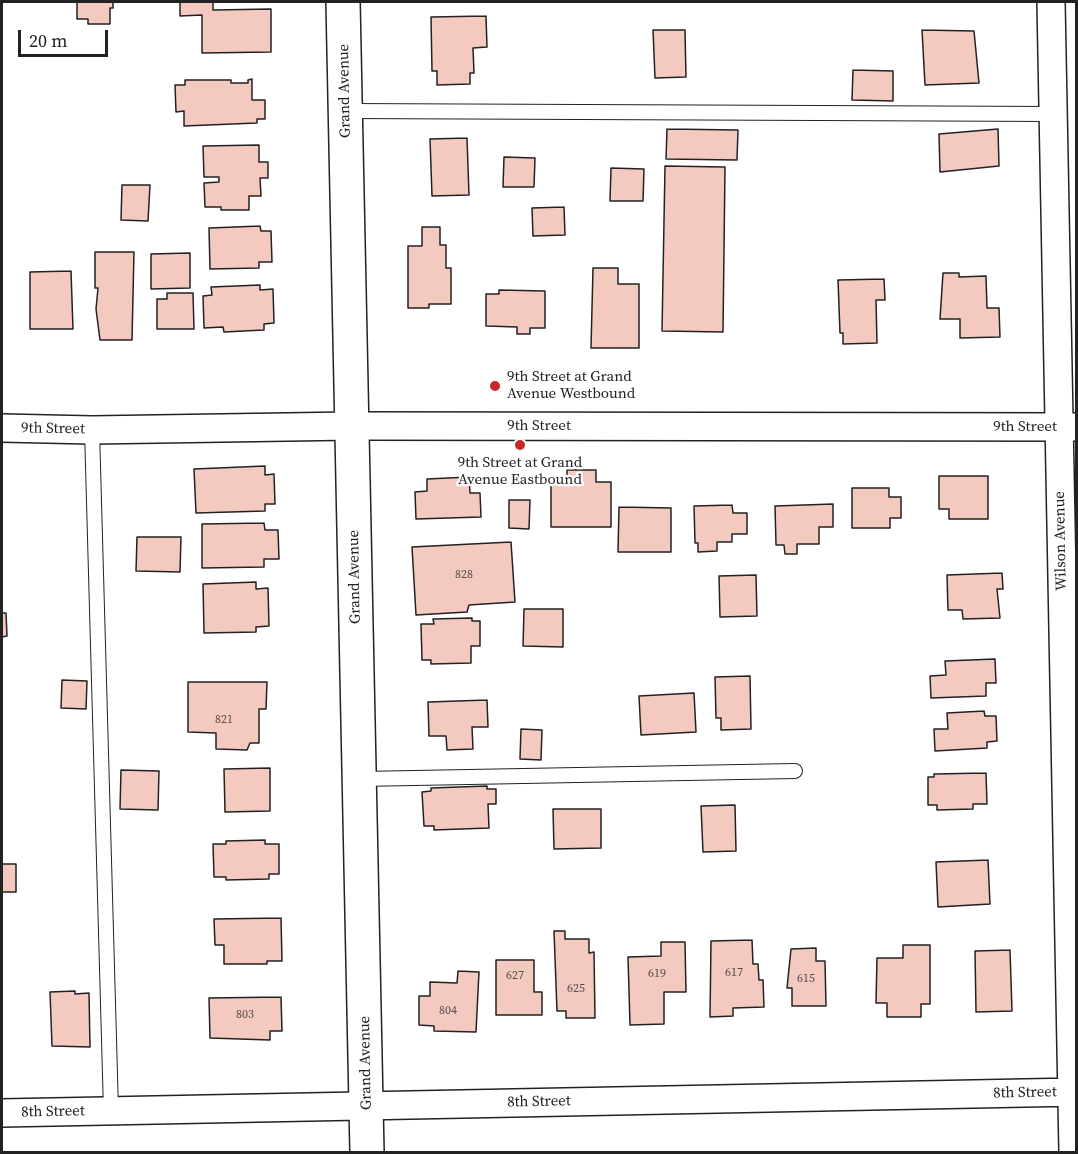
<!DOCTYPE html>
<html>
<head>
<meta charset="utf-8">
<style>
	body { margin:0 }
	#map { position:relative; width:1078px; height:1154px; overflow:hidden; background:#fff; font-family:"Source Serif 4",serif }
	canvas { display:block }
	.frame { position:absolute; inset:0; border:3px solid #222; pointer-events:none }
	.scale { position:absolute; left:18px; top:30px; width:90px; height:27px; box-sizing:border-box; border:3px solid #222; border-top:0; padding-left:8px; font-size:18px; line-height:21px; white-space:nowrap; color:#222; -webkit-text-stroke:4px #fff; paint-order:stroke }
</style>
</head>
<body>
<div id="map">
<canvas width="1078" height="1154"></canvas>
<div class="frame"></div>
<div class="scale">20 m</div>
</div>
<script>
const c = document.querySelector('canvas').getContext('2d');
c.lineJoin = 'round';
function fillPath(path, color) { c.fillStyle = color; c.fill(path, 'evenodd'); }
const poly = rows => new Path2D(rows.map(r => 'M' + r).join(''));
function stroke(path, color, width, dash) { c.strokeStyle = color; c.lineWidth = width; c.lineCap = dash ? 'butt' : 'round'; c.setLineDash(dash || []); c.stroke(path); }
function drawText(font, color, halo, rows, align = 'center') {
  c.font = font + ' "Source Serif 4",serif'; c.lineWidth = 4.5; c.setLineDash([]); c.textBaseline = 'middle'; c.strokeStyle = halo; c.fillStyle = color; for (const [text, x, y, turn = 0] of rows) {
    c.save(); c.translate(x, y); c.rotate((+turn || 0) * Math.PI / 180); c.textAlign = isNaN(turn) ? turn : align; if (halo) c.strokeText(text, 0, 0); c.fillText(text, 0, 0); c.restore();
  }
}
const building = poly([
	[77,2,113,2,113,8,110,8,110,24,88,24,88,19,77,19,77,2],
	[180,2,213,2,213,10,271,9,271,52,202,53,202,15,180,16,180,2],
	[486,16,487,47,473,48,474,73,470,73,470,84,437,85,437,71,432,71,431,17,486,16],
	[653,30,685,30,686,77,655,78,653,30],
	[922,30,974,31,979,83,925,85,922,30],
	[853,70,893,71,893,101,852,100,853,70],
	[252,79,252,100,265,100,265,119,257,119,257,123,184,126,184,111,176,112,175,85,185,85,185,80,231,80,231,83,248,83,248,80,252,79],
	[667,129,738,130,737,160,666,159,667,129],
	[998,129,999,166,940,172,939,134,998,129],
	[467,138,469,195,432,196,430,139,467,138],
	[259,145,259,162,268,162,268,178,260,178,261,196,249,196,249,210,221,210,221,207,205,207,204,183,219,182,219,177,204,177,203,146,259,145],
	[504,157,535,158,534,187,503,187,504,157],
	[665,166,725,167,723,332,662,331,665,166],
	[611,168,644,169,643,201,610,201,611,168],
	[122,185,150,185,148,221,121,220,122,185],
	[564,207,565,235,533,236,532,208,564,207],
	[260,226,261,231,271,231,272,262,259,262,259,268,210,269,209,228,260,226],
	[422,227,440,227,440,245,446,245,446,268,451,268,451,304,429,304,429,308,408,308,408,246,422,246,422,227],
	[95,252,134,252,132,340,100,340,96,309,98,288,95,288,95,252],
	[190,253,190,288,151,289,151,254,190,253],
	[593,268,618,268,618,284,639,284,639,348,591,348,593,268],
	[71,271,73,329,30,329,30,272,71,271],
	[943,273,959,273,959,277,986,276,987,308,999,308,1000,337,960,338,960,319,940,319,943,273],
	[884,279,885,300,876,300,877,343,843,344,843,333,840,333,838,280,884,279],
	[260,285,260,290,273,289,274,323,264,324,264,330,224,332,223,327,204,328,203,296,212,295,211,287,260,285],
	[499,290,545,291,545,328,530,328,530,334,517,334,517,327,486,326,486,294,499,294,499,290],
	[167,293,193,293,194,329,157,329,157,299,167,299,167,293],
	[265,466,265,475,274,474,275,504,265,504,265,511,196,513,194,469,265,466],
	[567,470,596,470,596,482,611,482,611,527,551,527,551,481,567,481,567,470],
	[939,476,988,476,988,519,949,519,949,509,939,509,939,476],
	[469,477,470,493,480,493,481,517,416,519,415,492,427,491,427,479,469,477],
	[852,488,889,488,889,497,901,497,901,518,890,518,890,528,852,528,852,488],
	[509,500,530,500,529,529,509,528,509,500],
	[833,504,833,527,819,527,819,544,797,544,797,554,785,554,784,545,776,545,775,506,833,504],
	[732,505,733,513,747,513,747,534,732,534,732,542,717,542,717,551,698,552,698,543,695,543,694,506,732,505],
	[619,507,671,508,671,552,618,552,619,507],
	[264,523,265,530,278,530,279,559,264,559,264,567,202,568,202,524,264,523],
	[137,537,181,537,180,572,136,571,137,537],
	[511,542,515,602,469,605,467,612,416,615,412,547,511,542],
	[1002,573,1003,589,997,589,1000,618,963,619,962,610,948,610,947,575,1002,573],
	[756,575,757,616,720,617,719,576,756,575],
	[256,582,256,589,268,588,269,626,256,627,256,632,204,633,203,584,256,582],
	[524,609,563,609,563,647,523,646,524,609],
	[2,613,6,613,7,636,2,637,2,613],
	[472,618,472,621,480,621,480,646,471,646,471,663,431,664,431,660,422,660,421,624,434,624,433,619,472,618],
	[995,659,996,683,986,683,986,696,931,698,930,676,946,675,945,661,995,659],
	[750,676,751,729,721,730,721,718,716,718,715,677,750,676],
	[62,680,87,681,86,709,61,708,62,680],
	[188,682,267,682,266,709,259,709,259,743,250,743,247,750,216,749,216,733,188,732,188,682],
	[694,693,696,732,641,735,639,696,694,693],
	[487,700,488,727,472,727,473,749,447,750,446,736,429,736,428,702,487,700],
	[984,711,985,716,996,716,997,741,987,742,987,748,935,751,934,729,948,729,947,713,984,711],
	[521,729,542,730,541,760,520,759,521,729],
	[270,768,270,811,225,812,224,769,270,768],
	[121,770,159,771,158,810,120,809,121,770],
	[986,773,987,804,973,804,973,809,937,810,937,805,928,805,928,777,934,777,934,774,986,773],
	[487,786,487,789,496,789,496,804,488,804,489,828,434,830,434,826,424,826,422,792,431,791,431,788,487,786],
	[735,805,736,851,703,852,701,806,735,805],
	[553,809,601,809,601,848,554,849,553,809],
	[265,840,265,844,279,844,279,874,269,874,269,879,226,880,226,877,214,877,213,844,226,844,226,841,265,840],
	[988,860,990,904,938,907,936,862,988,860],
	[2,864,16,864,16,892,2,892,2,864],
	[281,918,282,961,267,961,267,964,224,964,224,945,215,945,214,919,281,918],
	[554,931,565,931,565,939,589,939,589,953,594,952,595,1018,566,1018,566,1011,557,1011,554,931],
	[752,940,753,964,758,964,759,980,763,980,764,1007,733,1008,733,1016,710,1017,711,941,752,940],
	[661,942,685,942,686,992,664,992,664,1024,630,1025,628,957,661,956,661,942],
	[903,945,930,945,930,1004,921,1004,921,1017,887,1017,887,1003,876,1003,877,958,903,958,903,945],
	[816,948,816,961,825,961,826,1006,792,1006,792,988,787,988,791,949,816,948],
	[1010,950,1012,1011,976,1012,975,951,1010,950],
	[496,960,534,960,534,992,542,992,542,1015,496,1015,496,960],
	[458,971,479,972,476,1032,434,1031,434,1026,419,1025,419,996,430,996,430,982,457,983,458,971],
	[75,991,75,994,89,993,90,1047,52,1046,50,992,75,991],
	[281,997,282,1031,270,1031,270,1040,210,1038,209,998,281,997]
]);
const lane = poly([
	[346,111,1053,114],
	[92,430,111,1111],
	[360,779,795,771]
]);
const street = poly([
	[1051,2,1073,1152],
	[2,428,92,430,352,426,1075,427],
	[2,1113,1076,1092]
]);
const primary = poly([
	[343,2,367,1152]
]);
const markers = [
	[495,386,6,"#c62828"],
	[520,445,6,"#c62828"]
];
const numberNames = [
	["828",464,575],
	["821",224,720],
	["617",734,973],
	["619",657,974],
	["627",515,976],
	["615",806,979],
	["625",576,989],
	["804",448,1011],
	["803",245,1015]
];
const streetNames = [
	["Grand Avenue",345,91,-91],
	["9th Street",539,426],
	["9th Street",1025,427],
	["9th Street",53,429,1],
	["Wilson Avenue",1061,541,-91],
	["Grand Avenue",355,577,-91],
	["Grand Avenue",366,1063,-91],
	["8th Street",1025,1093,-1],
	["8th Street",539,1102,-1],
	["8th Street",53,1112,-1]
];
const poiNames = [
	["9th Street at Grand",507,377],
	["Avenue Westbound",507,394],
	["9th Street at Grand",520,463,"center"],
	["Avenue Eastbound",520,480,"center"]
];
fillPath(building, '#f3c9c0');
stroke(building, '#222', 1.5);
stroke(lane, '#222', 16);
stroke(street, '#222', 30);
stroke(primary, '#222', 36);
stroke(lane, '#fff', 14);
stroke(street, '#fff', 27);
stroke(primary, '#fff', 33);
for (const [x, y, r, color] of markers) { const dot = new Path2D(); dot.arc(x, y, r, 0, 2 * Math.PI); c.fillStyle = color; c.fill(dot); stroke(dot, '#fff', 2); }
drawText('12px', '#564c4a', null, numberNames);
drawText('15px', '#222', '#fff', streetNames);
drawText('15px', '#222', '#fff', poiNames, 'left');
</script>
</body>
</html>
